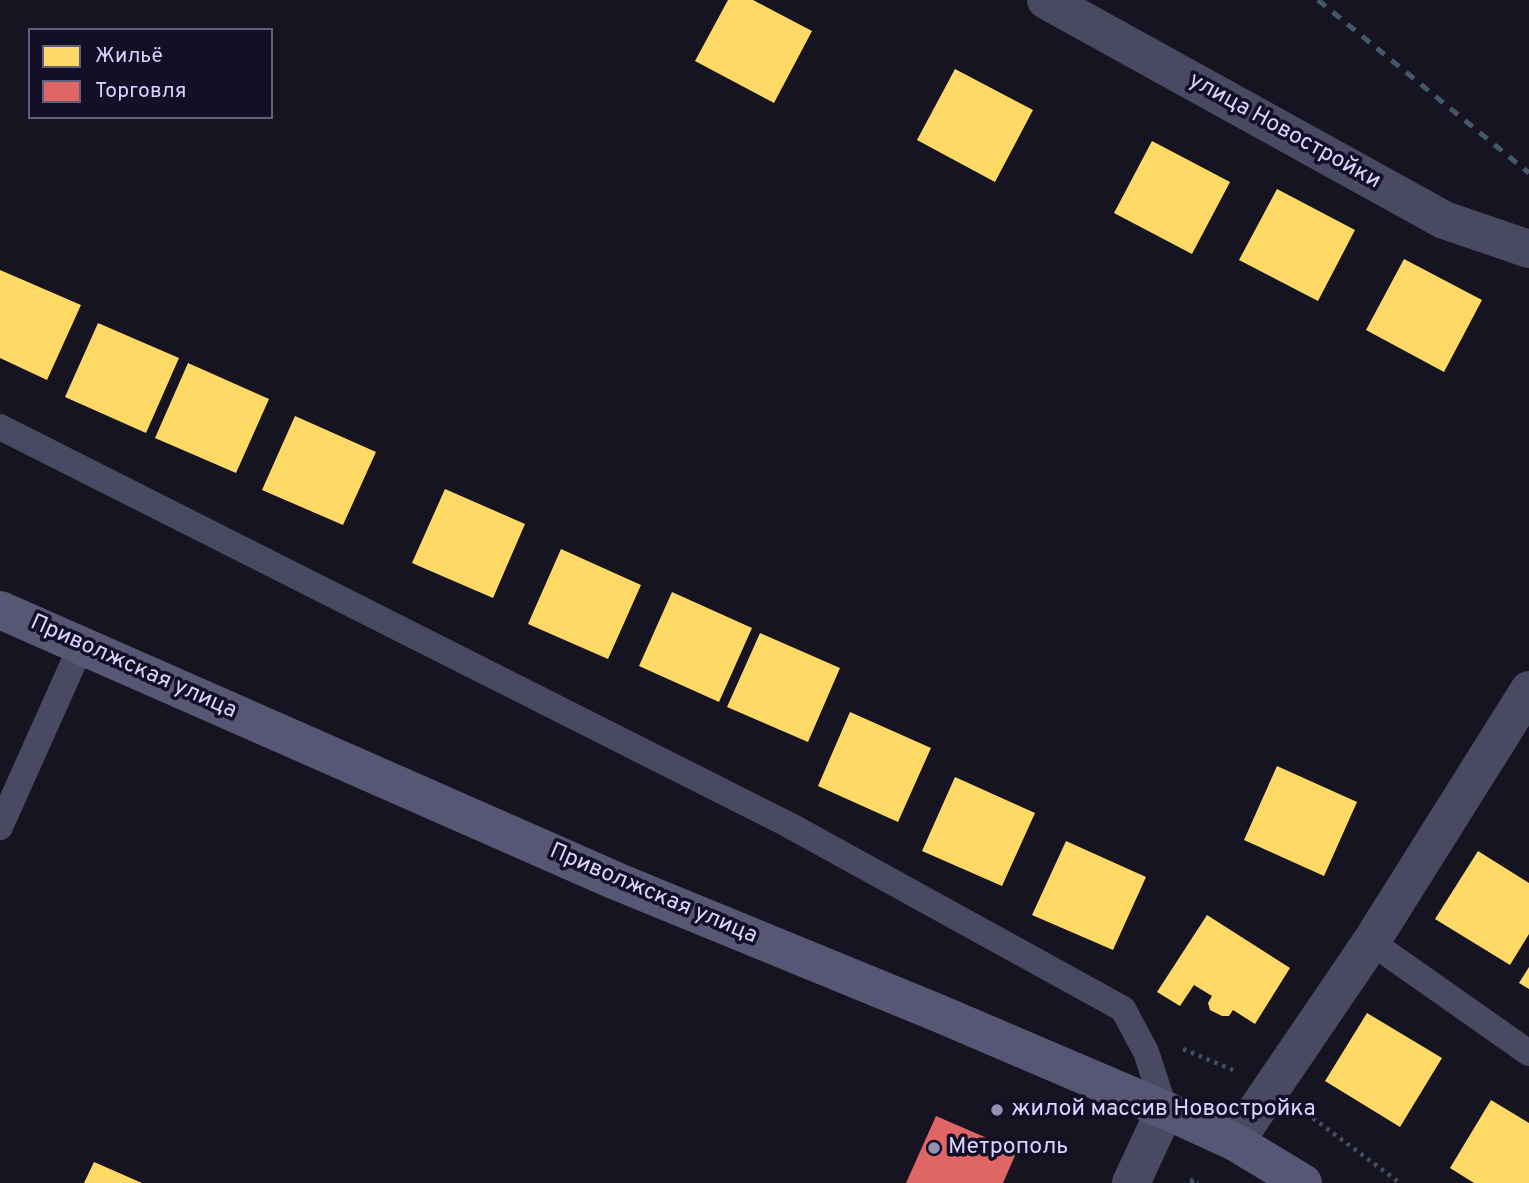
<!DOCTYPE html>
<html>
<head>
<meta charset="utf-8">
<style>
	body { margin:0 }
	#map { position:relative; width:1529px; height:1183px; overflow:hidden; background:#161421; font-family:Overpass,sans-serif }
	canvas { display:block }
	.legend { position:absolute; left:28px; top:28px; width:245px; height:91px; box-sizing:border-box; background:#130f26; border:2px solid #625e7d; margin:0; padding:9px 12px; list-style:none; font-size:21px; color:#d9d4ff }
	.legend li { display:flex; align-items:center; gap:14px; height:35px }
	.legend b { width:35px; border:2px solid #625e7d }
</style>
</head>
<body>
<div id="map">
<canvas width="1529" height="1183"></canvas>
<ul class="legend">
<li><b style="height:19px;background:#ffd966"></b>Жильё</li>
<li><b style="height:19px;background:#e06666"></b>Торговля</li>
</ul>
</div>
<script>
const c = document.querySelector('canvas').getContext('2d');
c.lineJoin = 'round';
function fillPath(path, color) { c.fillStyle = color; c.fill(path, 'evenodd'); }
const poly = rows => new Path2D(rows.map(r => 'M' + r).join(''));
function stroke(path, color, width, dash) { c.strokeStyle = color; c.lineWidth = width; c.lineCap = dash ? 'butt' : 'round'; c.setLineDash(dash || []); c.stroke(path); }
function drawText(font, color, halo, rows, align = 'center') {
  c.font = font + ' Overpass,sans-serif'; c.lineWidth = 7; c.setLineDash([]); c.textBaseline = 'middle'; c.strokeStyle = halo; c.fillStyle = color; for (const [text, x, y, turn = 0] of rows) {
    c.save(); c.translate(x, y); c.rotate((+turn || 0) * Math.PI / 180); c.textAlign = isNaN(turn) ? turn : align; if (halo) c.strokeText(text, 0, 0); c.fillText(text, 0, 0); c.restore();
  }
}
const homes = poly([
	[728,0,753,0,812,31,774,103,695,61],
	[955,69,1033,110,995,182,917,140],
	[1152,141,1230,182,1192,254,1114,213],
	[1277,189,1355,230,1318,301,1239,260],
	[1404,259,1482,300,1444,372,1366,330],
	[0,270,81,305,47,380,0,358],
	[98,323,179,358,146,433,65,397],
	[188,363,269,399,236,473,155,438],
	[295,416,376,452,343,525,262,490],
	[445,489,525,524,493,598,412,563],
	[561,549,641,585,608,659,528,624],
	[672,592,752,628,719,702,639,666],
	[760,633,840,668,808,742,727,707],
	[850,712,931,748,898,822,818,786],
	[1277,766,1357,802,1324,876,1244,840],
	[955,777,1035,813,1002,886,922,851],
	[1066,841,1146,877,1113,950,1032,915],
	[1478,851,1529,883,1529,934,1510,965,1435,919],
	[1207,915,1290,968,1255,1024,1233,1010,1229,1016,1222,1016,1210,1010,1208,1003,1212,996,1194,985,1180,1006,1157,992],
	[1529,967,1529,989,1519,983],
	[1367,1013,1442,1058,1400,1127,1325,1081],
	[1491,1100,1529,1123,1529,1183,1474,1183,1450,1168],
	[94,1162,142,1183,84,1183]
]);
const shops = poly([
	[936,1116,1017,1151,1003,1183,906,1183]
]);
const path = poly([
	[1183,1049,1233,1070],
	[1306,1113,1400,1183],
	[1192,1183,1192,1180,1198,1183]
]);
const service = poly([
	[0,427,789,825,1123,1009,1146,1052,1165,1110],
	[0,827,81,646],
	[1371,942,1529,1053]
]);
const minor = poly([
	[1046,0,1444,220,1529,249],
	[1235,1142,1371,942,1529,690],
	[1131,1183,1165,1110]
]);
const secondary = poly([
	[0,610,616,881,938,1013,1165,1110,1235,1142,1303,1183]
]);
const rail = poly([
	[1318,0,1529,173]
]);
const markers = [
	[997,1110,7,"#9591b1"],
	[934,1148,7,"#9591b1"]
];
const streetNames = [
	["улица Новостройки",1284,132,29],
	["Приволжская улица",133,668,24],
	["Приволжская улица",653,895,23]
];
const poiNames = [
	["жилой массив Новостройка",1011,1110],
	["Метрополь",948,1148]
];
fillPath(homes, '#ffd966');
fillPath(shops, '#e06666');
stroke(path, '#44505f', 4.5, [3.5, 5]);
stroke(service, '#4a4962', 26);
stroke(minor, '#4a4962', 38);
stroke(secondary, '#575674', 38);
stroke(rail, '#43596b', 5, [10, 9]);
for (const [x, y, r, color] of markers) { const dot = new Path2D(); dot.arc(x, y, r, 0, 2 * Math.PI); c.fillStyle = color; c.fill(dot); stroke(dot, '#130f26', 2.5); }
drawText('23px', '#d9d4ff', '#130f26', streetNames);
drawText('23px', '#d9d4ff', '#130f26', poiNames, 'left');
</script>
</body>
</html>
